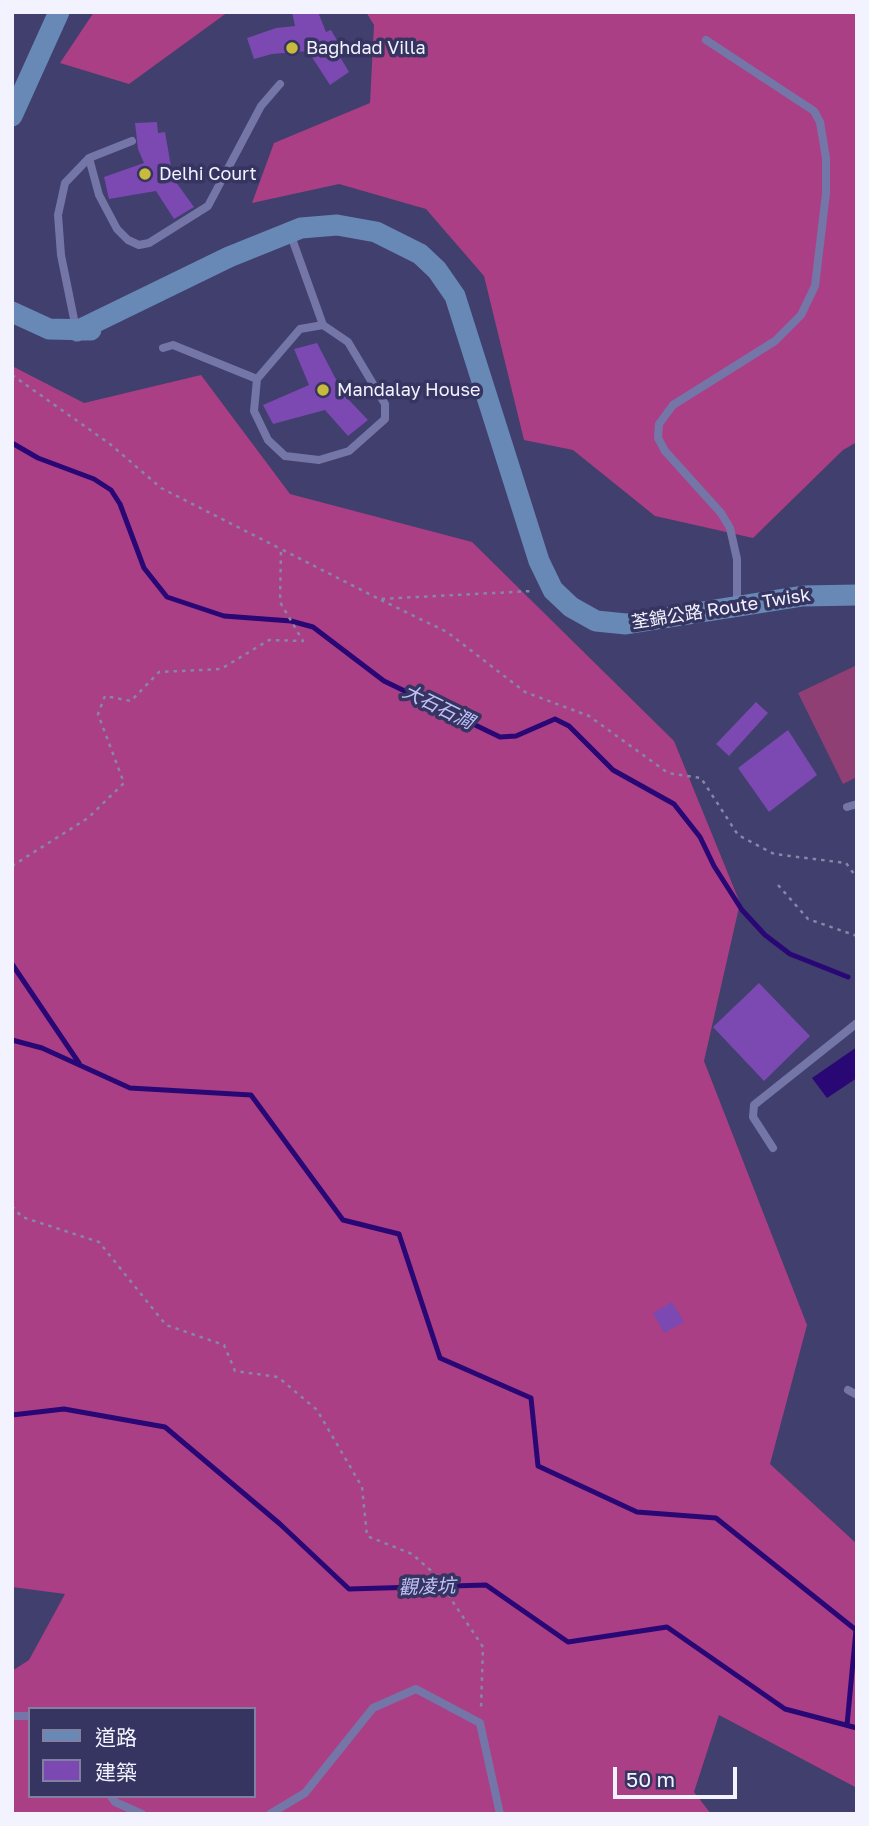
<!DOCTYPE html>
<html>
<head>
<meta charset="utf-8">
<style>
	body { margin:0 }
	#map { position:relative; width:869px; height:1826px; overflow:hidden; background:#403f6d; font-family:"Golos Text","Noto Sans TC",sans-serif }
	canvas { display:block }
	.frame { position:absolute; inset:0; border:14px solid #f2f3ff; pointer-events:none }
	.legend { position:absolute; left:28px; top:1707px; width:228px; height:91px; box-sizing:border-box; background:#363461; border:2px solid #8180a0; margin:0; padding:9px 12px; list-style:none; font-size:21px; color:#f2f3ff }
	.legend li { display:flex; align-items:center; gap:14px; height:35px }
	.legend b { width:35px; border:2px solid #8180a0 }
	.scale { position:absolute; left:613px; top:1767px; width:124px; height:32px; box-sizing:border-box; border:4px solid #f2f3ff; border-top:0; padding-left:9px; font-size:21px; line-height:24px; white-space:nowrap; color:#f2f3ff; -webkit-text-stroke:5px #363461; paint-order:stroke }
</style>
</head>
<body>
<div id="map">
<canvas width="869" height="1826"></canvas>
<div class="frame"></div>
<ul class="legend">
<li><b style="height:9px;background:#6889b6"></b>道路</li>
<li><b style="height:19px;background:#7b49b1"></b>建築</li>
</ul>
<div class="scale">50 m</div>
</div>
<script>
const c = document.querySelector('canvas').getContext('2d');
c.lineJoin = 'round';
function fillPath(path, color) { c.fillStyle = color; c.fill(path, 'evenodd'); }
const poly = rows => new Path2D(rows.map(r => 'M' + r).join(''));
function stroke(path, color, width, dash) { c.strokeStyle = color; c.lineWidth = width; c.lineCap = dash ? 'butt' : 'round'; c.setLineDash(dash || []); c.stroke(path); }
function drawText(font, color, halo, rows, align = 'center') {
  c.font = font + ' "Golos Text","Noto Sans TC",sans-serif'; c.lineWidth = 7; c.setLineDash([]); c.textBaseline = 'middle'; c.strokeStyle = halo; c.fillStyle = color; for (const [text, x, y, turn = 0] of rows) {
    c.save(); c.translate(x, y); c.rotate((+turn || 0) * Math.PI / 180); c.textAlign = isNaN(turn) ? turn : align; if (halo) c.strokeText(text, 0, 0); c.fillText(text, 0, 0); c.restore();
  }
}
const green = poly([
	[857,665,857,777,843,784,798,693]
]);
const forest = poly([
	[94,12,228,12,129,84,60,63],
	[366,12,857,12,857,442,843,450,753,538,655,516,573,450,524,440,484,276,426,209,339,184,252,203,274,143,370,103,374,25],
	[12,366,84,403,201,375,290,494,472,542,674,741,740,903,704,1061,807,1325,770,1464,857,1544,857,1788,719,1715,694,1792,711,1814,12,1814,12,1671,29,1660,65,1594,12,1587],
	[30,1709,254,1709,254,1796,30,1796]
]);
const water = poly([
	[857,1047,857,1078,827,1098,812,1078]
]);
const stream = poly([
	[12,443,38,458,94,479,111,490,120,504,144,568,167,597,224,616,291,621,313,627,384,681,500,737,516,736,555,719,569,726,613,770,674,804,700,837,714,866,742,910,765,935,790,954,848,977],
	[12,964,79,1063],
	[12,1040,42,1048,130,1088,251,1095,343,1220,399,1234,440,1358,531,1398,538,1466,637,1512,716,1518,856,1630,847,1725],
	[12,1415,64,1409,165,1427,280,1524,349,1589,486,1585,568,1642,667,1627,785,1709,857,1728]
]);
const building = poly([
	[292,12,318,12,326,32,331,30,338,42,333,45,349,72,330,85,308,51,272,54,254,59,247,38,276,28,295,26],
	[157,122,158,133,165,132,173,178,194,207,174,219,156,191,109,199,104,177,144,163,138,149,135,123],
	[317,343,340,387,347,383,354,396,348,399,368,420,348,436,325,410,273,424,263,405,309,385,294,349],
	[756,702,768,713,729,756,716,744],
	[788,730,817,775,769,812,738,768],
	[759,983,810,1036,764,1081,713,1027],
	[672,1302,684,1322,664,1333,653,1313]
]);
const path = poly([
	[12,375,110,444,161,488,281,549],
	[381,600,447,632,525,692,589,716,668,773,701,778,738,835,774,854,846,863,857,878],
	[12,866,88,818,124,783,98,714,105,696,131,701,159,672,221,669,269,640,303,641,280,602,281,549,379,599,532,591],
	[778,885,808,919,857,936],
	[12,1206,22,1217,99,1242,166,1325,224,1345,235,1371,278,1377,317,1410,362,1487,367,1536,412,1554,444,1582,451,1599,483,1647,481,1709]
]);
const lane = poly([
	[706,40,814,111,820,122,826,158,826,193,815,286,801,315,775,341,673,405,659,424,658,438,665,451,721,513,730,528,737,559,737,604],
	[89,158,99,195,117,229,128,240,139,245,149,243,208,206,261,106,280,84],
	[290,233,323,325,348,342,385,404,385,419,349,451,319,460,285,456,268,440,254,411,257,379,300,329,323,325],
	[76,329,61,255,58,215,65,183,89,158,132,141],
	[163,348,173,345,257,379],
	[847,807,857,804],
	[773,1148,753,1117,754,1105,857,1023],
	[848,1390,857,1395],
	[12,1716,30,1716],
	[111,1796,115,1802,142,1814],
	[270,1814,305,1793,373,1708,416,1689,480,1723,500,1814]
]);
const secondary = poly([
	[12,116,59,12],
	[12,312,49,329,91,330],
	[77,331,229,257,301,228,337,225,376,232,420,254,437,270,455,296,539,561,553,590,571,607,596,621,626,624,803,596,857,595]
]);
const markers = [
	[292,48,7,"#c8bb3b"],
	[145,174,7,"#c8bb3b"],
	[323,390,7,"#c8bb3b"]
];
const poiNames = [
	["Baghdad Villa",306,48],
	["Delhi Court",159,174],
	["Mandalay House",337,390]
];
const streetNames = [
	["荃錦公路 Route Twisk",721,609,-9]
];
const waterNames = [
	["大石石澗",438,707,26],
	["觀凌坑",427,1587,-2]
];
fillPath(green, '#8f3f73');
fillPath(forest, '#ab3f86');
fillPath(water, '#290876');
stroke(stream, '#290876', 5);
fillPath(building, '#7b49b1');
stroke(path, '#8786a7', 2.5, [3.5, 5]);
stroke(lane, '#7576a8', 8);
stroke(secondary, '#6889b6', 21);
for (const [x, y, r, color] of markers) { const dot = new Path2D(); dot.arc(x, y, r, 0, 2 * Math.PI); c.fillStyle = color; c.fill(dot); stroke(dot, '#363461', 2.5); }
drawText('18px', '#f2f3ff', '#363461', poiNames, 'left');
drawText('18px', '#f2f3ff', '#363461', streetNames);
drawText('italic 19px', '#c0c2f9', '#363461', waterNames);
</script>
</body>
</html>
